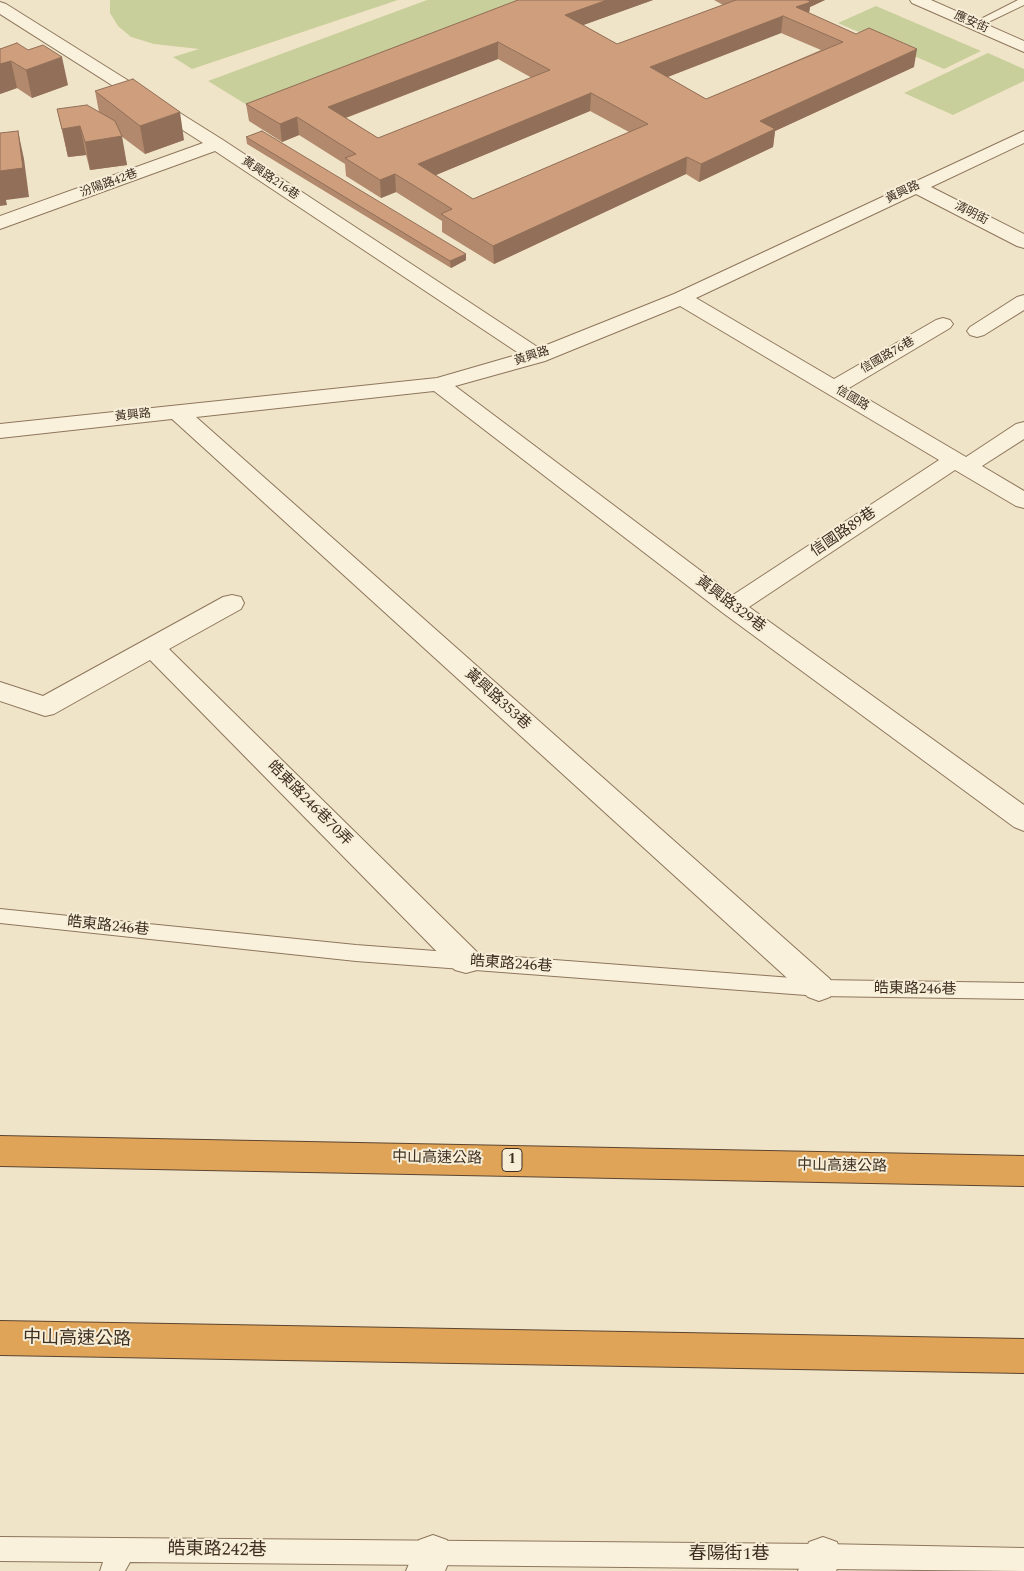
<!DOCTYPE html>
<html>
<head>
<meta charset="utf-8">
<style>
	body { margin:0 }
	canvas { display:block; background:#f0e4c8 }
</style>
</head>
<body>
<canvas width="1024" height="1571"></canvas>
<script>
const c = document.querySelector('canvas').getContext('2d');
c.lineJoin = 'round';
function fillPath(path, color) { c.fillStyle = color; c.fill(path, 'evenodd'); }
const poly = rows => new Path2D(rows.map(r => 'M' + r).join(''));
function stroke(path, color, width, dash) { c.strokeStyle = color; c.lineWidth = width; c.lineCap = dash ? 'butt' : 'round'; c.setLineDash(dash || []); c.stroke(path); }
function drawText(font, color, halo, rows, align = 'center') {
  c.font = font + ' Spectral,"Noto Sans TC",serif'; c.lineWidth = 4; c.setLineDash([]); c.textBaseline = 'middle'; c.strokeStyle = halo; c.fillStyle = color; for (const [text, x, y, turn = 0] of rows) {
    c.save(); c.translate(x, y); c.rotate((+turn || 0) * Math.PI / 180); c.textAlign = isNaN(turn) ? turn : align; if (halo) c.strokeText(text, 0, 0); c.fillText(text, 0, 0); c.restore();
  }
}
const green = poly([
	[110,0,398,0,192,69,173,57,199,49,154,44,131,37,118,26,110,13],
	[427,0,522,0,247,105,208,81],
	[876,6,981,51,944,69,838,23],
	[988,53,1024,69,1024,81,953,115,904,93]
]);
const service = poly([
	[1018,0,1024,0,1024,5,978,27,970,27,969,25,1018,0],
	[0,909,356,945,819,980,1024,983,1024,999,819,996,356,961,0,923,0,909],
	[0,1537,823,1544,1024,1548,1024,1571,130,1562,125,1571,100,1571,103,1562,0,1561,0,1537]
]);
const minor = poly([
	[910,0,931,0,1024,41,1024,52,912,3,910,0],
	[0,2,6,4,223,140,539,348,674,294,1024,131,1024,143,931,187,1024,234,1024,248,1017,246,916,194,696,298,834,379,936,320,943,318,950,320,953,324,950,328,849,388,966,457,1016,424,1024,422,1024,439,982,466,1024,491,1024,508,1016,506,955,470,749,607,1024,805,1024,831,1014,827,723,613,434,391,196,417,830,979,834,988,830,997,819,1001,808,997,172,419,0,438,0,424,437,378,520,354,215,151,0,229,0,216,203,143,0,14,0,2],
	[680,306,939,460,733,595,455,386,545,361,680,306],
	[1024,295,1024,310,984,335,977,337,970,335,967,331,970,327,1017,297,1024,295],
	[232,595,241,597,244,603,241,609,169,649,477,952,481,961,477,970,466,973,455,970,150,660,54,714,45,716,0,701,0,682,43,696,223,597,232,595],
	[433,1535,447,1540,452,1554,445,1571,406,1571,419,1540,433,1535],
	[823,1537,837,1542,842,1556,836,1571,798,1571,809,1542,823,1537]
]);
const motorway = poly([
	[0,1136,1024,1156,1024,1186,0,1166,0,1136],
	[0,1321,1024,1339,1024,1373,0,1355,0,1321]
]);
const wall = poly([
	[518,0,653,0,583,25,617,44,723,5,714,0,825,0,810,7,809,13,914,67,775,131,773,147,699,182,686,174,494,264,442,232,442,221,396,192,381,198,346,176,345,164,299,135,282,142,249,121,246,104],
	[781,33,821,50,706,99,668,77],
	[498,59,532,78,378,138,346,118],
	[590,111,629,132,473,199,436,175],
	[0,49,68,85,32,98,17,88,0,94],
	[95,91,184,140,145,154,121,136,127,165,90,170,86,155,68,157,57,109,99,112],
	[246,137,466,260,451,268,247,144]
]);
const shadedWall = poly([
	[607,0,653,0,564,32,565,15],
	[805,0,825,0,810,7,808,18,796,7],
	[783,16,781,33,649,84,650,67],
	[498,42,498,59,329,124,328,107],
	[917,49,914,67,775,131,773,147,699,182,701,164,760,121],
	[62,57,68,85,32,98,26,70],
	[11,61,17,88,0,94,0,64],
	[591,93,590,111,419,182,418,164],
	[180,112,184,140,145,154,140,126],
	[297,117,299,135,282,142,280,124],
	[80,126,86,155,68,157,62,129],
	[18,131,24,159,29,197,6,200,7,205,0,206,0,171],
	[122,136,127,165,90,170,85,142],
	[687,157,686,174,494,264,493,246],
	[395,174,396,192,381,198,380,180],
	[466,254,466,260,451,268,450,261]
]);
const building = poly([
	[518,0,607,0,565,15,617,44,736,0,807,0,811,2,796,7,856,34,869,28,917,49,760,121,775,129,701,164,687,157,493,246,441,214,452,209,395,174,380,180,345,158,356,154,297,117,280,124,246,104,518,0],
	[783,16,843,42,706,99,650,67,783,16],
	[498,42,550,70,378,138,328,107,498,42],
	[591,93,648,124,473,199,418,164,591,93],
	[17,43,28,50,43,45,62,57,26,70,11,61,0,64,0,49,17,43],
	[133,79,180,112,140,126,95,91,133,79],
	[87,105,115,121,122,136,85,142,80,126,62,129,57,109,87,105],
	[18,131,23,168,0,171,0,133,18,131],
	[262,131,466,254,450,261,246,137,262,131]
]);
const farStreetnames = [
	["應安街",971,23,24],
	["黃興路216巷",270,179,34],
	["汾陽路42巷",109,184,-20],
	["黃興路",903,193,-25],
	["清明街",971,214,27],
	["信國路76巷",888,356,-30],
	["黃興路",532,357,-18],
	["信國路",852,399,31],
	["黃興路",133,416,-6]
];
const shields = [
	[512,1160,20]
];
const shieldNames = [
	["1",512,1160]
];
const streetNames = [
	["信國路89巷",844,533,-34],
	["黃興路329巷",730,605,37],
	["黃興路353巷",497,700,42],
	["皓東路246巷70弄",309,804,45],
	["皓東路246巷",108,927,6],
	["皓東路246巷",511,965,4],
	["皓東路246巷",915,990,1],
	["中山高速公路",437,1159,1],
	["中山高速公路",842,1167,1]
];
const nearStreetnames = [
	["中山高速公路",77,1340,1],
	["皓東路242巷",217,1551,1],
	["春陽街1巷",729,1555]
];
fillPath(green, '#c9cf9b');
stroke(service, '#8d765c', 2);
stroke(minor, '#8d765c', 2);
stroke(motorway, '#5b4430', 2);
fillPath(service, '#faf1dc');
fillPath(minor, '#faf1dc');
fillPath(motorway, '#e0a458');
fillPath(wall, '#b2896c');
fillPath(shadedWall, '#916f58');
fillPath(building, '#cf9f7d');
stroke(building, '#916f58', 1);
drawText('12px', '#3d2e20', '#f7eed8', farStreetnames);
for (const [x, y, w] of shields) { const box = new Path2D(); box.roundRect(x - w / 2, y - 11.5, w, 23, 4); c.fillStyle = '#f7eed8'; c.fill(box); stroke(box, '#3d2e20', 1); }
drawText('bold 14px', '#3d2e20', null, shieldNames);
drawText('15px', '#3d2e20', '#f7eed8', streetNames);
drawText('18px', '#3d2e20', '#f7eed8', nearStreetnames);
</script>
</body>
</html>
